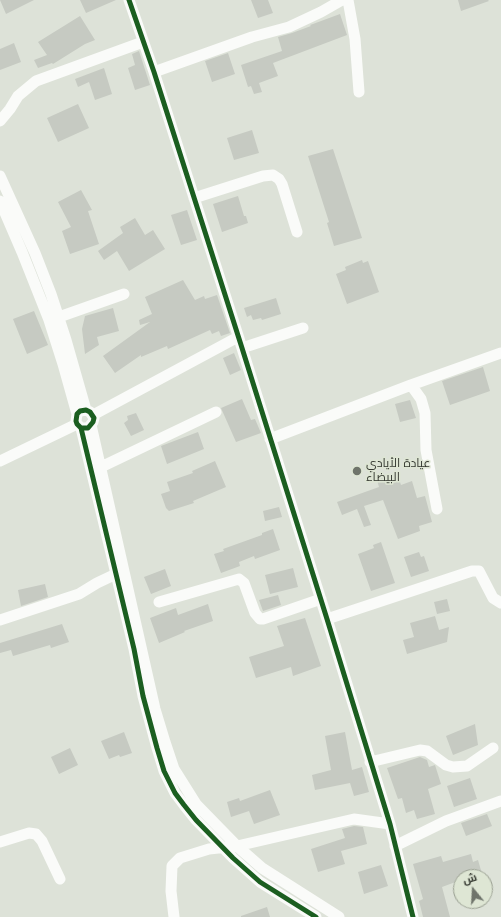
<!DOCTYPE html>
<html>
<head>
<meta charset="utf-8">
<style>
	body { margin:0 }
	#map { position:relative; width:501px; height:917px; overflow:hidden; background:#dde2d8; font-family:Lora,Cairo,serif }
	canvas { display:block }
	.north { position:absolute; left:453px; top:869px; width:40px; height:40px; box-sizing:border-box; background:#dee6d4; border:1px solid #9aa092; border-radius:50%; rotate:342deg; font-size:11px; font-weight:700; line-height:16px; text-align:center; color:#343830 }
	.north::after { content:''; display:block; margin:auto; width:14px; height:18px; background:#6f746b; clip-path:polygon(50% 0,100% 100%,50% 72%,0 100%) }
</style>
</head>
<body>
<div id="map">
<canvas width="501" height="917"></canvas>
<div class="north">ش</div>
</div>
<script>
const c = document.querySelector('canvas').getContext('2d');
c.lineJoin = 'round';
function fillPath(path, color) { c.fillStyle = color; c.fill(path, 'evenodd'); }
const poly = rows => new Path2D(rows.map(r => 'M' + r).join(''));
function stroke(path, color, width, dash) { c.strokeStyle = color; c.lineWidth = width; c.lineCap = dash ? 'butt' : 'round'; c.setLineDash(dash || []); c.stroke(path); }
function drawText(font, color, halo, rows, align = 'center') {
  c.font = font + ' Lora,Cairo,serif'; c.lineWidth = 3; c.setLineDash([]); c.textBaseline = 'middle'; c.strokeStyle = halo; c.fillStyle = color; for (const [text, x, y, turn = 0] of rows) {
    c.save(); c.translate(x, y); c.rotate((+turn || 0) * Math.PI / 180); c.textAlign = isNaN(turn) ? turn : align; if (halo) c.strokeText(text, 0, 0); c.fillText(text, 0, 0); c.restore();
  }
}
const building = poly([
	[0,0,34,0,6,14],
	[80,0,116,0,86,13],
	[251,0,268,0,273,13,258,18],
	[458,0,488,0,489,1,461,11],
	[340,14,347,35,273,63,278,76,259,83,262,92,254,94,251,86,248,87,241,65,282,51,278,37,292,33,311,26,310,25,313,24],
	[80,16,95,40,85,44,53,64,52,63,38,68,34,60,47,55,38,42],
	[14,43,21,62,0,70,0,49],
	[139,51,150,85,135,90,128,68,135,65,132,54],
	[228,53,235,74,212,82,205,61],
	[104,68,112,94,95,100,89,82,78,87,75,79],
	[78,104,89,128,58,142,47,118],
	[252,130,259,153,234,160,227,138],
	[333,149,362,238,334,246,327,223,329,222,308,156],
	[81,190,92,210,88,211,99,244,70,254,62,231,71,227,58,202],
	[238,196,244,216,246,216,248,223,222,232,213,204],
	[187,210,197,240,181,245,171,215],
	[135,218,145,235,153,230,165,249,129,271,117,251,104,260,98,251,123,233,120,227],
	[362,260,363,263,368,261,379,292,347,304,336,274,346,270,345,267],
	[183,280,195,300,204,296,205,299,217,295,230,333,221,336,219,331,212,334,210,330,168,349,167,346,141,357,141,355,115,373,103,356,150,322,140,325,139,320,152,314,145,297],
	[276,298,281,314,262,320,261,318,253,320,251,315,247,317,244,308],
	[113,308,119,331,97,337,99,345,85,354,82,329,85,316],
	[34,311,48,345,27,354,13,319],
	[234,353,241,370,230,375,223,358],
	[483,367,490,391,450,405,442,381],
	[242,399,251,420,255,419,261,433,236,442,221,408],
	[410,400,416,418,400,422,395,404],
	[136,413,144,430,131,436,124,423,128,420,127,416],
	[198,432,204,449,167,464,161,446],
	[215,461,226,487,193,501,194,503,169,511,166,508,161,494,170,491,167,482,193,473,192,471],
	[397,473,401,485,412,481,417,498,425,496,432,522,419,526,420,531,398,539,383,500,364,506,371,525,364,527,357,509,342,515,337,502,379,487,377,480],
	[279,507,282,517,265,521,263,511],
	[273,529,280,550,255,559,254,556,239,562,240,566,221,573,214,554,224,551,223,549,262,535,262,533],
	[381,542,395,583,371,591,358,554,374,548,373,545],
	[419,552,421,557,424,556,429,571,411,577,404,557],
	[293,568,298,587,270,594,265,575],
	[165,569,171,586,151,594,144,577],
	[45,584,48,597,21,606,18,590],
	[278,595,281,605,263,611,259,600],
	[447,599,450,611,437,614,434,602],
	[208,604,213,621,184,631,185,632,159,643,150,618,176,608,178,615],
	[435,616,439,630,449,627,447,642,407,654,403,640,414,637,410,623],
	[305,618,321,666,293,676,291,667,256,678,249,657,284,646,277,626],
	[62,624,69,642,51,648,50,645,13,656,11,650,0,653,0,643],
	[475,724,478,745,453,755,446,736],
	[124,732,132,753,120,757,119,755,109,759,101,741],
	[345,732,352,770,362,767,369,792,354,796,350,783,315,790,312,775,331,770,325,736],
	[70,748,78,765,59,774,51,757],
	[420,757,427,760,429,767,435,765,441,784,428,789,435,814,417,819,414,810,406,813,402,798,398,799,387,768],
	[470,778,477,799,454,807,447,786],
	[270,790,280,815,254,824,249,811,231,817,227,802,239,798,240,801],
	[487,814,492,826,466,836,461,823],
	[354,826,363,827,367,844,341,851,345,864,318,872,311,849,345,838,342,829],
	[471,854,473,862,478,860,482,874,472,877,461,877,461,880,442,887,450,917,423,917,419,901,423,899,413,864,441,856,443,862],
	[381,865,388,886,364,894,358,872],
	[267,907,270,917,241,917,241,916]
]);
const street = poly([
	[129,0,154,72,242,348,327,619,390,824,413,917],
	[348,0,355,39,359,92],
	[154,72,252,37,289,27,321,12,342,0],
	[0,121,10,109,18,96,36,81,143,42],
	[0,176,35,253,51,294,66,340,86,410],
	[194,198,263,176,273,175,279,179,282,184,297,232],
	[0,201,22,252,49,320,63,364,77,414],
	[59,317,124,294],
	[242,348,303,328],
	[411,385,421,399,425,413,426,450,437,509],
	[93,415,238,337],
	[91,425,155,709,165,742,174,769,196,804,237,846,262,868,339,917],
	[81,428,88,428,93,422,94,418,90,412,86,410,80,411,77,414,76,421,77,424,81,428,134,649,143,696,157,748,164,771,175,793,184,805,196,820,233,858,260,882,316,917],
	[270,439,411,385,501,353],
	[0,461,77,424],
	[101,467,216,412],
	[159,602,239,579,244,583,255,613,260,619,263,619,321,599],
	[327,619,472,571,479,571,493,598,501,603],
	[0,620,79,594,97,583,116,574,122,573],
	[370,762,420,750,427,751,446,765,453,767,467,766,493,748],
	[0,842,29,833,36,834,42,841,60,879],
	[395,846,446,821,501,801],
	[174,917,171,891,172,866,180,858,209,849,237,846,354,819,390,824]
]);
const cycleway = poly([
	[129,0,154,72,242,348,327,619,390,824,413,917],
	[81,428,88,428,93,422,94,418,90,412,86,410,80,411,77,414,76,421,77,424,81,428,134,649,143,696,157,748,164,771,175,793,184,805,196,820,233,858,260,882,316,917]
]);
const markers = [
	[357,471,5,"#6f746b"]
];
const poiNames = [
	["عيادة الأيادي",366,464],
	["البيضاء",366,478]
];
fillPath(building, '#c6cac2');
stroke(street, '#fafbf9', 11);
stroke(cycleway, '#1b5e20', 5);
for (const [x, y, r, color] of markers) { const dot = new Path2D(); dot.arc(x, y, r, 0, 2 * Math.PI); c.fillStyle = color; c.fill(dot); stroke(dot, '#dee6d4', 1.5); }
drawText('12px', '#343830', '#dee6d4', poiNames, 'left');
</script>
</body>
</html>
